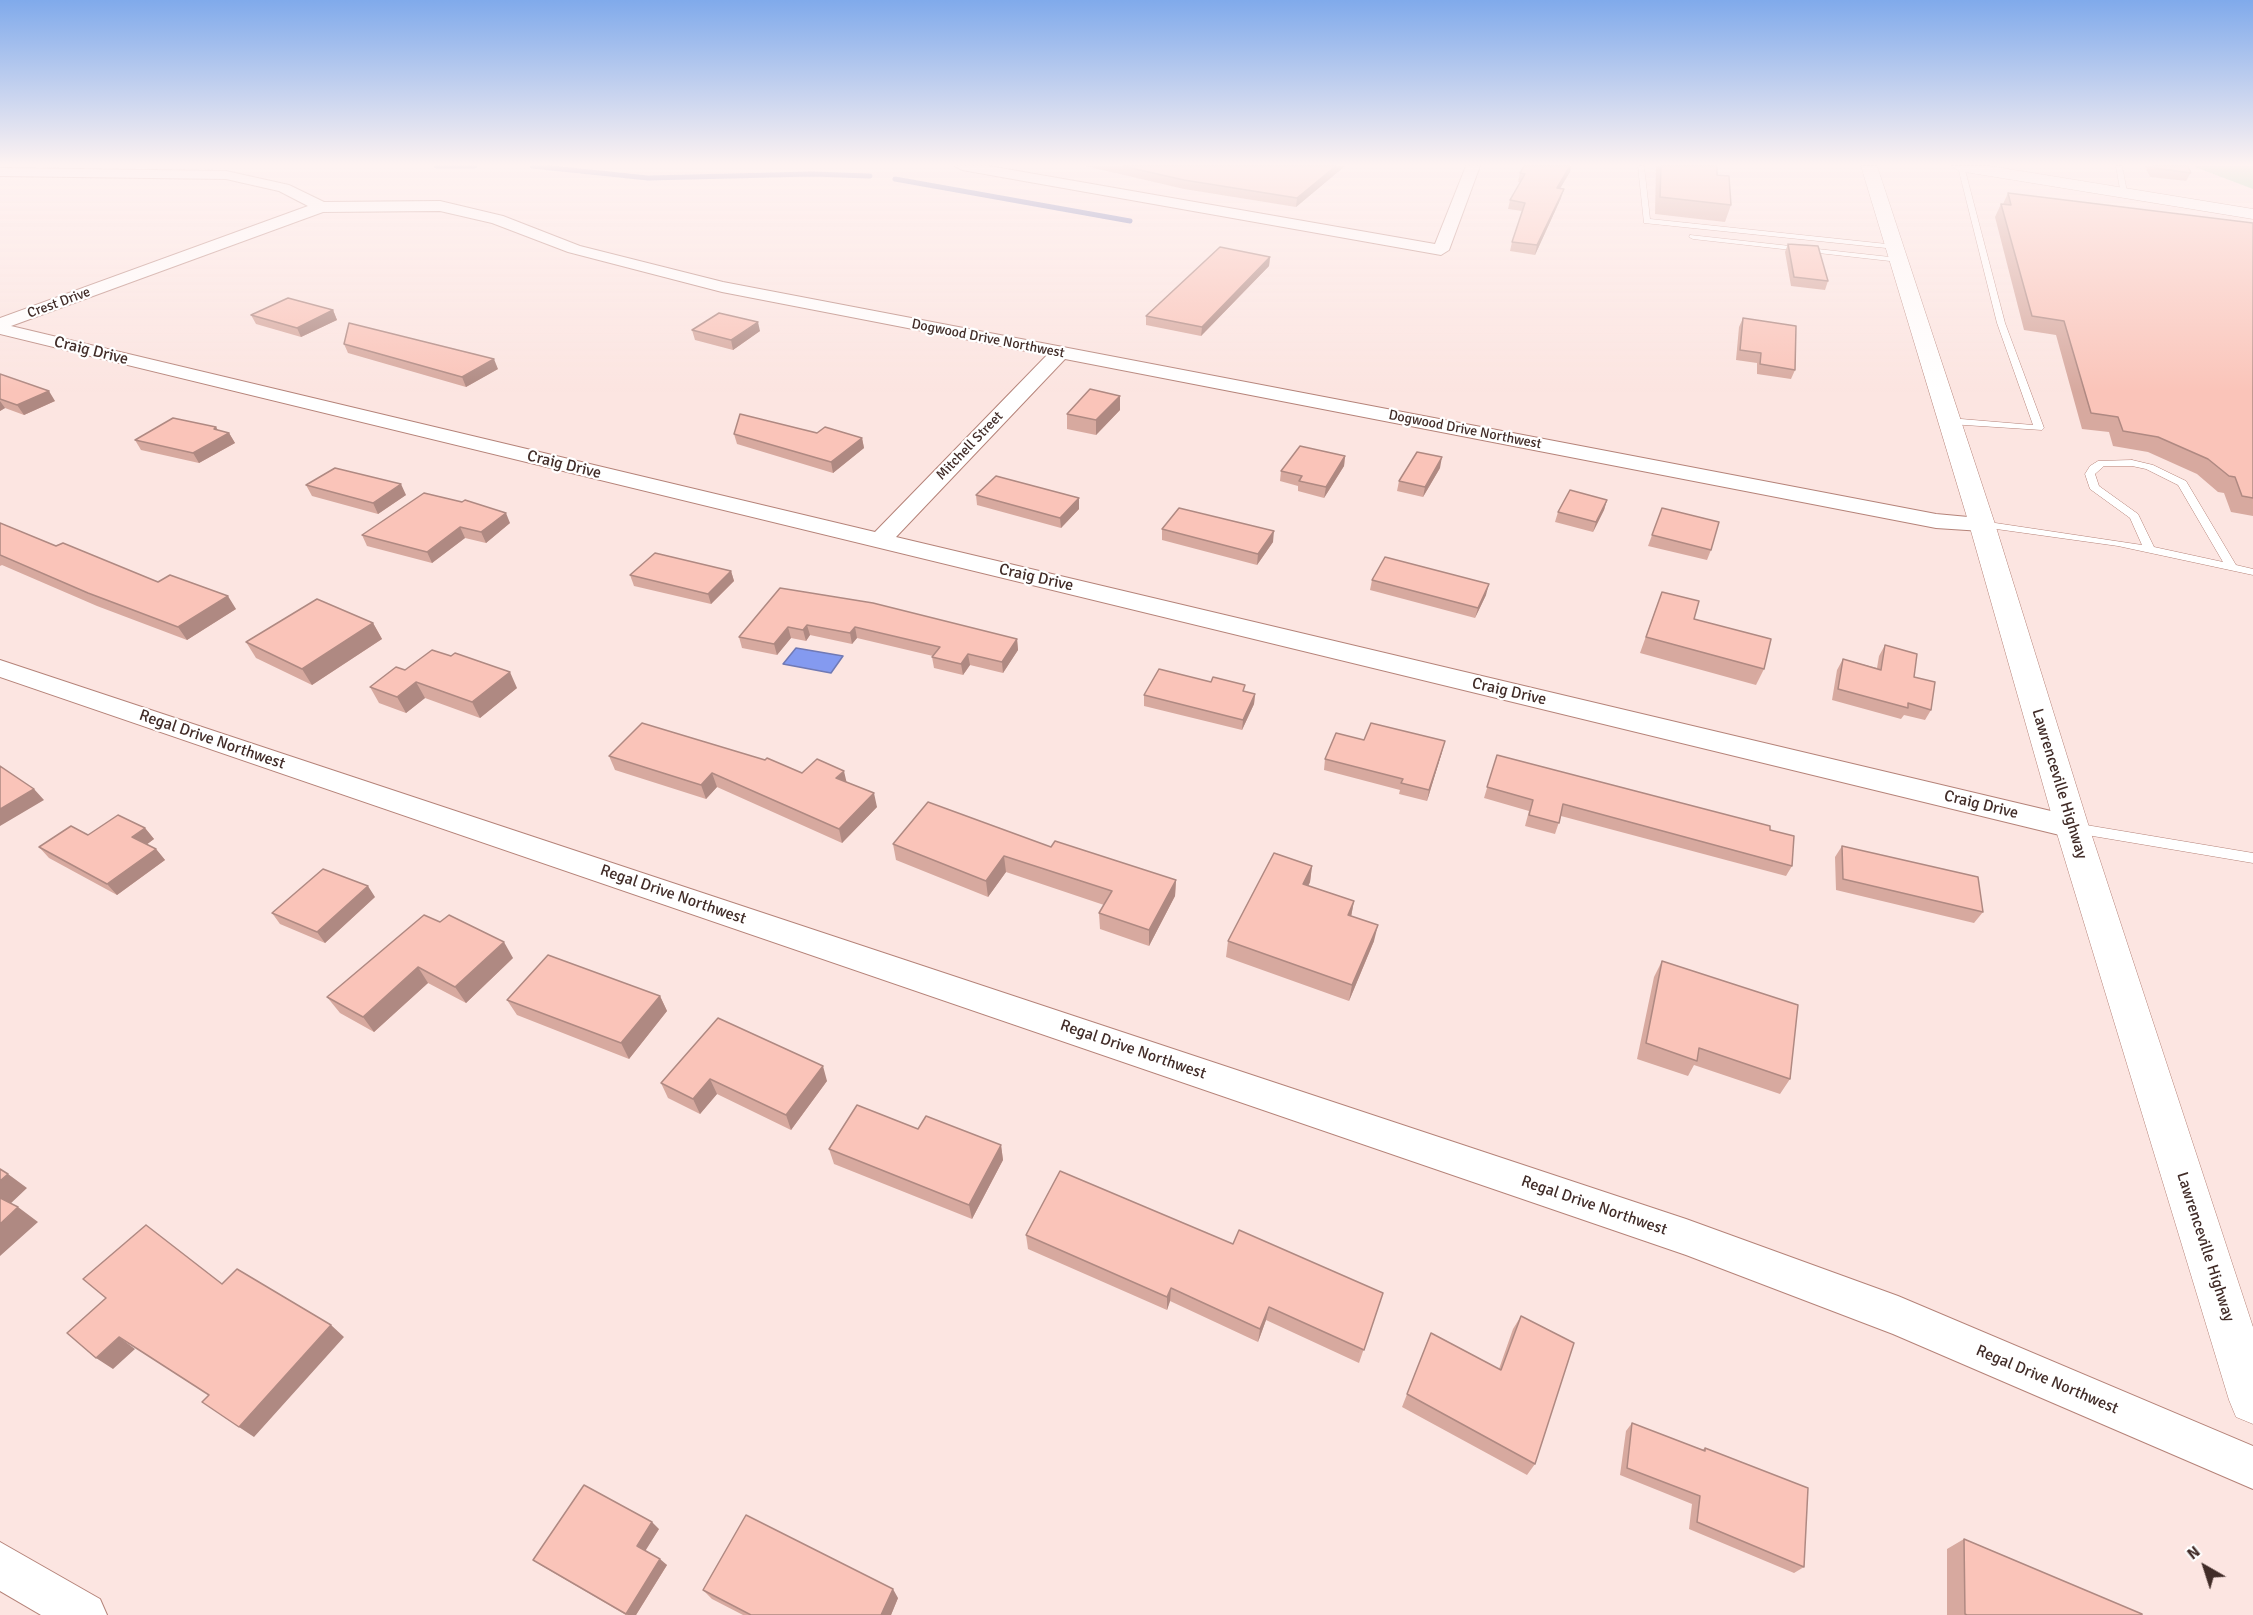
<!DOCTYPE html>
<html>
<head>
<meta charset="utf-8">
<style>
	body { margin:0 }
	#map { position:relative; width:2253px; height:1615px; overflow:hidden; background:#fce5e1; font-family:Signika,sans-serif }
	canvas { display:block }
	.north { position:absolute; left:2175px; top:1537px; width:60px; height:60px; -webkit-text-stroke:4px #fff; paint-order:stroke; rotate:321deg; font-size:16px; font-weight:700; line-height:24px; text-align:center; color:#412c28 }
	.north::after { content:''; display:block; margin:auto; width:21px; height:27px; background:#412c28; clip-path:polygon(50% 0,100% 100%,50% 72%,0 100%) }
</style>
</head>
<body>
<div id="map">
<canvas width="2253" height="1615"></canvas>
<div class="north">N</div>
</div>
<script>
const c = document.querySelector('canvas').getContext('2d');
c.lineJoin = 'round';
function fillPath(path, color) { c.fillStyle = color; c.fill(path, 'evenodd'); }
const poly = rows => new Path2D(rows.map(r => 'M' + r).join(''));
function stroke(path, color, width, dash) { c.strokeStyle = color; c.lineWidth = width; c.lineCap = dash ? 'butt' : 'round'; c.setLineDash(dash || []); c.stroke(path); }
function drawText(font, color, halo, rows, align = 'center') {
  c.font = font + ' Signika,sans-serif'; c.lineWidth = 4.5; c.setLineDash([]); c.textBaseline = 'middle'; c.strokeStyle = halo; c.fillStyle = color; for (const [text, x, y, turn = 0] of rows) {
    c.save(); c.translate(x, y); c.rotate((+turn || 0) * Math.PI / 180); c.textAlign = isNaN(turn) ? turn : align; if (halo) c.strokeText(text, 0, 0); c.fillText(text, 0, 0); c.restore();
  }
}
const green = poly([
	[2195,166,2253,166,2253,189,2195,167]
]);
const water = poly([
	[796,648,843,656,831,673,783,664,796,648]
]);
const stream = poly([
	[436,166,475,166],
	[532,166,648,178,812,174,870,176],
	[895,179,1130,221]
]);
const lane = poly([
	[1638,166,1644,166,1650,219,1896,245,1900,247,1896,249,1644,223,1638,166],
	[1964,166,2005,323,2044,428,2042,430,1949,424,1944,421,1949,418,2033,425,1997,323,1958,167,1964,166],
	[2116,166,2122,166,2128,197,2121,195,2116,166],
	[1690,235,1899,258,1903,260,1899,262,1693,239,1689,237,1690,235],
	[2132,460,2153,465,2186,481,2236,565,2253,569,2253,575,2118,546,1982,527,1977,524,1982,521,2142,545,2130,518,2090,489,2085,474,2090,466,2098,461,2132,460],
	[2104,466,2132,466,2146,469,2178,485,2223,562,2154,547,2138,514,2099,486,2095,474,2104,466],
	[2074,823,2253,853,2253,863,2069,832,2067,828,2074,823]
]);
const street = poly([
	[955,166,989,166,1435,244,1466,166,1480,166,1449,250,1441,255,962,170,955,166],
	[0,168,226,171,289,185,324,202,440,201,503,216,580,246,723,282,1936,514,1990,519,1993,524,1990,529,1982,531,1936,528,1065,359,896,537,2072,816,2082,820,2086,827,2082,834,2072,838,0,334,0,318,308,206,279,191,226,179,0,176,0,168],
	[440,211,492,223,568,252,722,292,1047,355,875,532,11,326,323,212,440,211],
	[0,660,1686,1219,1898,1296,2253,1446,2253,1489,1893,1334,1686,1255,0,677,0,660],
	[0,1542,100,1599,107,1615,41,1615,0,1591,0,1542]
]);
const secondary = poly([
	[1951,166,1990,166,2253,209,2253,219,1959,171,1951,166]
]);
const primary = poly([
	[1861,166,1877,166,1995,524,2089,827,2253,1327,2253,1424,2236,1417,2229,1400,2055,827,1969,524,1861,166]
]);
const wall = poly([
	[1085,166,1345,166,1296,207,1184,189],
	[1656,166,1717,166,1717,175,1731,205,1725,222,1655,214],
	[2145,166,2188,166,2191,173,2186,181,2150,177],
	[1570,172,1560,188,1561,198,1535,255,1510,251,1512,242,1522,211,1508,209,1510,200,1520,182,1518,182,1520,173],
	[2008,193,2253,223,2253,516,2231,512,2224,493,2218,492,2197,474,2148,452,2113,446,2109,432,2082,429,2056,335,2024,330,1995,217,2001,204,2003,204],
	[1788,244,1828,281,1825,290,1791,286,1785,252],
	[1270,257,1269,266,1201,336,1146,325,1146,316],
	[333,310,337,320,301,337,256,324,251,315],
	[1743,318,1795,370,1791,379,1757,374,1757,363,1736,360,1739,327],
	[692,330,760,331,733,350,695,340],
	[344,344,498,369,466,387,348,353],
	[0,374,55,401,24,415,5,408,0,411],
	[1120,396,1120,410,1096,435,1067,429,1067,414],
	[218,430,229,433,235,443,199,463,141,450,135,440],
	[817,433,862,438,864,448,833,473,737,444,734,434],
	[1345,456,1344,466,1324,498,1298,491,1298,486,1280,481,1281,471],
	[1440,468,1423,497,1397,491,1399,481],
	[306,485,406,495,378,514,312,496],
	[976,495,1079,509,1061,528,977,505],
	[1607,500,1604,510,1593,532,1555,522,1558,512],
	[1662,508,1711,550,1707,560,1648,546],
	[0,523,56,546,236,609,187,640,97,606,2,565,0,566],
	[510,523,486,543,465,538,432,563,367,546,362,535],
	[1162,529,1273,542,1257,565,1162,540],
	[731,571,734,581,711,604,634,586,630,575],
	[1372,580,1486,595,1475,618,1370,590],
	[780,588,1017,639,1018,650,1003,673,970,665,963,675,934,668,932,657,933,656,857,638,852,644,810,635,806,641,791,638,777,655,742,648,739,637],
	[1656,608,1694,619,1764,669,1756,685,1640,653],
	[373,623,382,639,312,685,256,658,246,642],
	[1885,645,1914,677,1931,710,1925,720,1904,715,1901,719,1832,700,1837,670,1843,659,1877,668,1879,656],
	[405,670,517,688,480,718,425,698,406,713,379,703,370,687],
	[1245,691,1255,694,1254,704,1242,730,1144,706,1144,695],
	[1364,740,1442,752,1427,801,1399,794,1400,790,1324,770,1325,759],
	[1497,755,1770,830,1792,866,1786,876,1561,816,1555,834,1525,826,1529,811,1484,798],
	[609,756,802,773,846,782,877,807,842,843,717,787,706,799,615,770],
	[145,828,154,839,147,844,156,849,165,860,117,895,49,858,39,847,88,835],
	[893,844,1051,847,1176,880,1175,896,1149,946,1100,929,1099,913,1104,905,1006,872,988,897,896,860],
	[1842,846,1983,912,1974,923,1836,890,1835,857],
	[1312,866,1310,882,1308,886,1354,901,1351,916,1374,941,1349,1001,1226,957,1228,941],
	[375,897,325,943,280,924,272,913],
	[424,915,513,958,466,1003,428,983,374,1032,340,1013,327,997],
	[1662,961,1790,1079,1780,1094,1694,1065,1688,1076,1637,1059,1654,977],
	[660,996,667,1011,629,1059,517,1015,507,1000],
	[718,1018,827,1081,791,1130,717,1094,700,1114,668,1098,661,1083],
	[918,1129,1001,1145,1003,1160,972,1219,834,1164,829,1149],
	[1026,1235,1233,1244,1383,1293,1359,1363,1266,1320,1258,1342,1170,1301,1167,1310,1028,1249],
	[1521,1316,1535,1464,1527,1475,1402,1407,1431,1333,1499,1369,1513,1329],
	[1632,1423,1702,1450,1705,1448,1804,1567,1794,1573,1689,1529,1692,1504,1620,1475,1626,1431],
	[659,1529,645,1550,667,1565,636,1615,626,1615,542,1566,533,1560],
	[1964,1539,2142,1615,1947,1615,1947,1549],
	[703,1590,898,1598,891,1615,743,1615,712,1599]
]);
const shadedWall = poly([
	[1336,166,1345,166,1296,207,1297,198],
	[1570,166,1571,166,1570,172,1555,197,1557,188],
	[1564,189,1561,198,1535,255,1537,245],
	[1270,257,1269,266,1201,336,1202,327],
	[333,310,337,320,301,337,297,328],
	[758,322,760,331,733,350,731,340],
	[494,359,498,369,466,387,462,377],
	[49,391,55,401,24,415,17,405],
	[1120,396,1120,410,1096,435,1096,420],
	[0,401,5,408,0,411],
	[216,427,222,437,229,433,235,443,199,463,193,453,214,429],
	[862,438,864,448,833,473,831,462],
	[1345,456,1344,466,1324,498,1326,487],
	[1442,457,1440,468,1423,497,1425,487],
	[401,484,406,495,378,514,373,503],
	[1079,498,1079,509,1061,528,1060,518],
	[1607,500,1604,510,1593,532,1596,522],
	[506,513,510,523,486,543,481,532],
	[460,527,465,538,432,563,427,552],
	[1274,531,1273,542,1257,565,1258,554],
	[731,571,734,581,711,604,708,594],
	[1489,584,1486,595,1475,618,1478,608],
	[228,596,236,609,187,640,178,627],
	[373,623,382,639,312,685,302,669],
	[807,625,810,635,806,641,803,630],
	[788,627,791,638,777,655,774,644],
	[855,627,857,638,852,644,850,633],
	[1017,639,1018,650,1003,673,1002,662],
	[968,654,970,665,963,675,961,664],
	[510,672,517,688,480,718,472,702],
	[416,682,425,698,406,713,397,697],
	[1255,694,1254,704,1242,730,1243,720],
	[1445,741,1442,752,1427,801,1429,790],
	[844,771,847,784,836,778],
	[712,773,717,787,706,799,701,785],
	[34,789,44,800,0,826,0,809],
	[874,793,877,807,842,843,839,829],
	[145,828,154,839,142,848,132,837],
	[156,849,165,860,117,895,107,884],
	[1004,856,1006,872,988,897,986,881],
	[1312,866,1310,882,1301,900,1303,884],
	[1176,880,1175,896,1149,946,1149,930],
	[368,886,375,897,325,943,317,932],
	[1354,901,1351,917,1348,915],
	[1378,925,1374,941,1349,1001,1352,985],
	[504,942,513,958,466,1003,455,987],
	[418,967,428,983,374,1032,363,1017],
	[660,996,667,1011,629,1059,621,1043],
	[823,1066,827,1081,791,1130,786,1115],
	[710,1079,717,1094,700,1114,693,1099],
	[1001,1145,1003,1160,972,1219,969,1205],
	[8,1174,27,1188,8,1206,0,1200,0,1181],
	[18,1207,38,1222,0,1256,0,1224],
	[1171,1288,1170,1301,1167,1310,1167,1297],
	[1269,1307,1266,1320,1258,1342,1260,1329],
	[331,1325,344,1337,254,1437,239,1427],
	[119,1337,135,1349,113,1369,96,1358],
	[652,1522,659,1529,644,1553,637,1546],
	[660,1559,667,1565,636,1615,628,1615,626,1614],
	[893,1589,898,1598,891,1615,881,1615]
]);
const building = poly([
	[1122,166,1336,166,1297,198,1184,180,1122,166],
	[1524,166,1570,166,1557,188,1564,189,1537,245,1512,242,1525,203,1510,200,1525,174,1520,173,1524,166],
	[1661,166,1717,166,1717,175,1729,176,1731,205,1660,197,1661,166],
	[2154,166,2188,166,2191,173,2155,168,2154,166],
	[2008,193,2253,223,2253,498,2242,496,2235,477,2229,476,2208,459,2158,437,2123,431,2118,417,2091,413,2064,321,2032,316,2001,204,2011,205,2008,193],
	[1788,244,1818,246,1828,281,1794,277,1788,244],
	[1220,247,1270,257,1202,327,1146,316,1220,247],
	[288,298,333,310,297,328,251,315,288,298],
	[719,313,758,322,731,340,692,330,719,313],
	[1743,318,1796,326,1795,370,1760,364,1761,353,1740,350,1743,318],
	[349,323,494,359,462,377,344,344,349,323],
	[0,374,49,391,17,405,0,399,0,374],
	[1090,389,1120,396,1096,420,1067,414,1090,389],
	[740,414,817,433,825,427,862,438,831,462,734,434,740,414],
	[173,418,216,427,214,429,229,433,193,453,135,440,173,418],
	[1300,446,1345,456,1326,487,1299,481,1302,476,1281,471,1300,446],
	[1417,452,1442,457,1425,487,1399,481,1417,452],
	[335,468,401,484,373,503,306,485,335,468],
	[996,476,1079,498,1060,518,976,495,996,476],
	[1570,490,1607,500,1596,522,1558,512,1570,490],
	[424,493,462,502,465,500,506,513,481,532,460,527,427,552,362,535,424,493],
	[1179,508,1274,531,1258,554,1162,529,1179,508],
	[1662,508,1719,522,1711,550,1652,535,1662,508],
	[0,523,56,546,63,543,158,582,170,575,228,596,178,627,88,593,0,555,0,523],
	[655,553,731,571,708,594,630,575,655,553],
	[1385,557,1489,584,1478,608,1372,580,1385,557],
	[780,588,873,603,1017,639,1002,662,968,654,961,664,932,657,940,647,855,627,850,633,807,625,803,630,788,627,774,644,739,637,780,588],
	[1662,592,1699,601,1694,619,1771,639,1764,669,1646,637,1662,592],
	[317,599,373,623,302,669,246,642,317,599],
	[1885,645,1917,654,1914,677,1935,682,1931,710,1908,703,1908,708,1838,689,1843,659,1881,670,1885,645],
	[432,650,451,656,455,653,510,672,472,702,416,682,397,697,370,687,396,667,405,670,432,650],
	[1159,669,1211,682,1213,677,1245,685,1243,691,1255,694,1243,720,1144,695,1159,669],
	[642,723,765,760,767,758,802,773,817,759,844,771,836,778,874,793,839,829,712,773,701,785,609,756,642,723],
	[1371,723,1445,741,1429,790,1401,783,1403,779,1325,759,1336,733,1364,740,1371,723],
	[1497,755,1770,826,1770,830,1794,836,1792,866,1563,804,1559,823,1529,815,1533,800,1487,787,1497,755],
	[0,766,34,789,0,809,0,766],
	[928,802,1051,847,1055,841,1176,880,1149,930,1099,913,1112,891,1004,856,986,881,893,844,928,802],
	[118,815,145,828,132,837,156,849,107,884,39,847,71,826,88,835,118,815],
	[1842,846,1978,877,1983,912,1843,879,1842,846],
	[1274,853,1312,866,1303,884,1354,901,1348,915,1378,925,1352,985,1228,941,1274,853],
	[323,869,368,886,317,932,272,913,323,869],
	[424,915,440,922,449,915,504,942,455,987,418,967,363,1017,327,997,424,915],
	[548,955,660,996,621,1043,507,1000,548,955],
	[1662,961,1798,1005,1790,1079,1699,1048,1697,1061,1646,1043,1662,961],
	[718,1018,823,1066,786,1115,710,1079,693,1099,661,1083,718,1018],
	[857,1105,918,1129,926,1116,1001,1145,969,1205,829,1149,857,1105],
	[0,1169,8,1174,0,1181,0,1169],
	[1060,1171,1233,1244,1239,1230,1383,1293,1364,1350,1269,1307,1260,1329,1171,1288,1167,1297,1026,1235,1060,1171],
	[0,1198,18,1207,0,1224,0,1198],
	[146,1225,222,1284,237,1269,331,1325,239,1427,202,1402,209,1395,119,1337,96,1358,67,1333,106,1298,83,1279,146,1225],
	[1521,1316,1574,1343,1535,1464,1407,1394,1431,1333,1501,1370,1521,1316],
	[1632,1423,1705,1451,1705,1448,1808,1488,1804,1567,1697,1522,1700,1496,1627,1468,1632,1423],
	[584,1485,652,1522,637,1546,660,1559,626,1614,533,1560,584,1485],
	[746,1515,893,1589,881,1615,751,1615,703,1590,746,1515],
	[1964,1539,2142,1614,2142,1615,1967,1615,1965,1614,1964,1539]
]);
const farStreetnames = [
	["Crest Drive",59,303,-20],
	["Dogwood Drive Northwest",988,339,11],
	["Dogwood Drive Northwest",1465,430,11],
	["Mitchell Street",970,446,-46]
];
const streetNames = [
	["Craig Drive",91,351,14],
	["Craig Drive",564,465,14],
	["Craig Drive",1036,578,13],
	["Craig Drive",1509,692,13],
	["Regal Drive Northwest",212,740,19],
	["Lawrenceville Highway",2059,784,73],
	["Craig Drive",1981,805,14],
	["Regal Drive Northwest",673,895,19],
	["Regal Drive Northwest",1133,1050,19],
	["Regal Drive Northwest",1594,1206,19],
	["Lawrenceville Highway",2205,1247,72],
	["Regal Drive Northwest",2047,1380,23]
];
fillPath(green, '#90d9a3');
fillPath(water, '#849af0');
stroke(water, '#7079b4', 1.5);
stroke(stream, '#7079b4', 5);
stroke(lane, '#b58379', 1);
stroke(street, '#b58379', 2);
stroke(secondary, '#b58379', 1);
stroke(primary, '#b58379', 1);
fillPath(lane, '#fff');
fillPath(street, '#fff');
fillPath(secondary, '#fff');
fillPath(primary, '#fff');
fillPath(wall, '#d7a99f');
fillPath(shadedWall, '#af8982');
fillPath(building, '#fac4b9');
stroke(building, '#af8982', 1.5);
const sky = c.createLinearGradient(0, 0, 0, 392);
sky.addColorStop(0, '#80aaeb');
sky.addColorStop(0.42, '#fef3f2');
sky.addColorStop(1, '#fef3f200');
c.fillStyle = sky;
c.fillRect(0, 0, 2253, 392);
drawText('14px', '#412c28', '#fff', farStreetnames);
drawText('16px', '#412c28', '#fff', streetNames);
</script>
</body>
</html>
